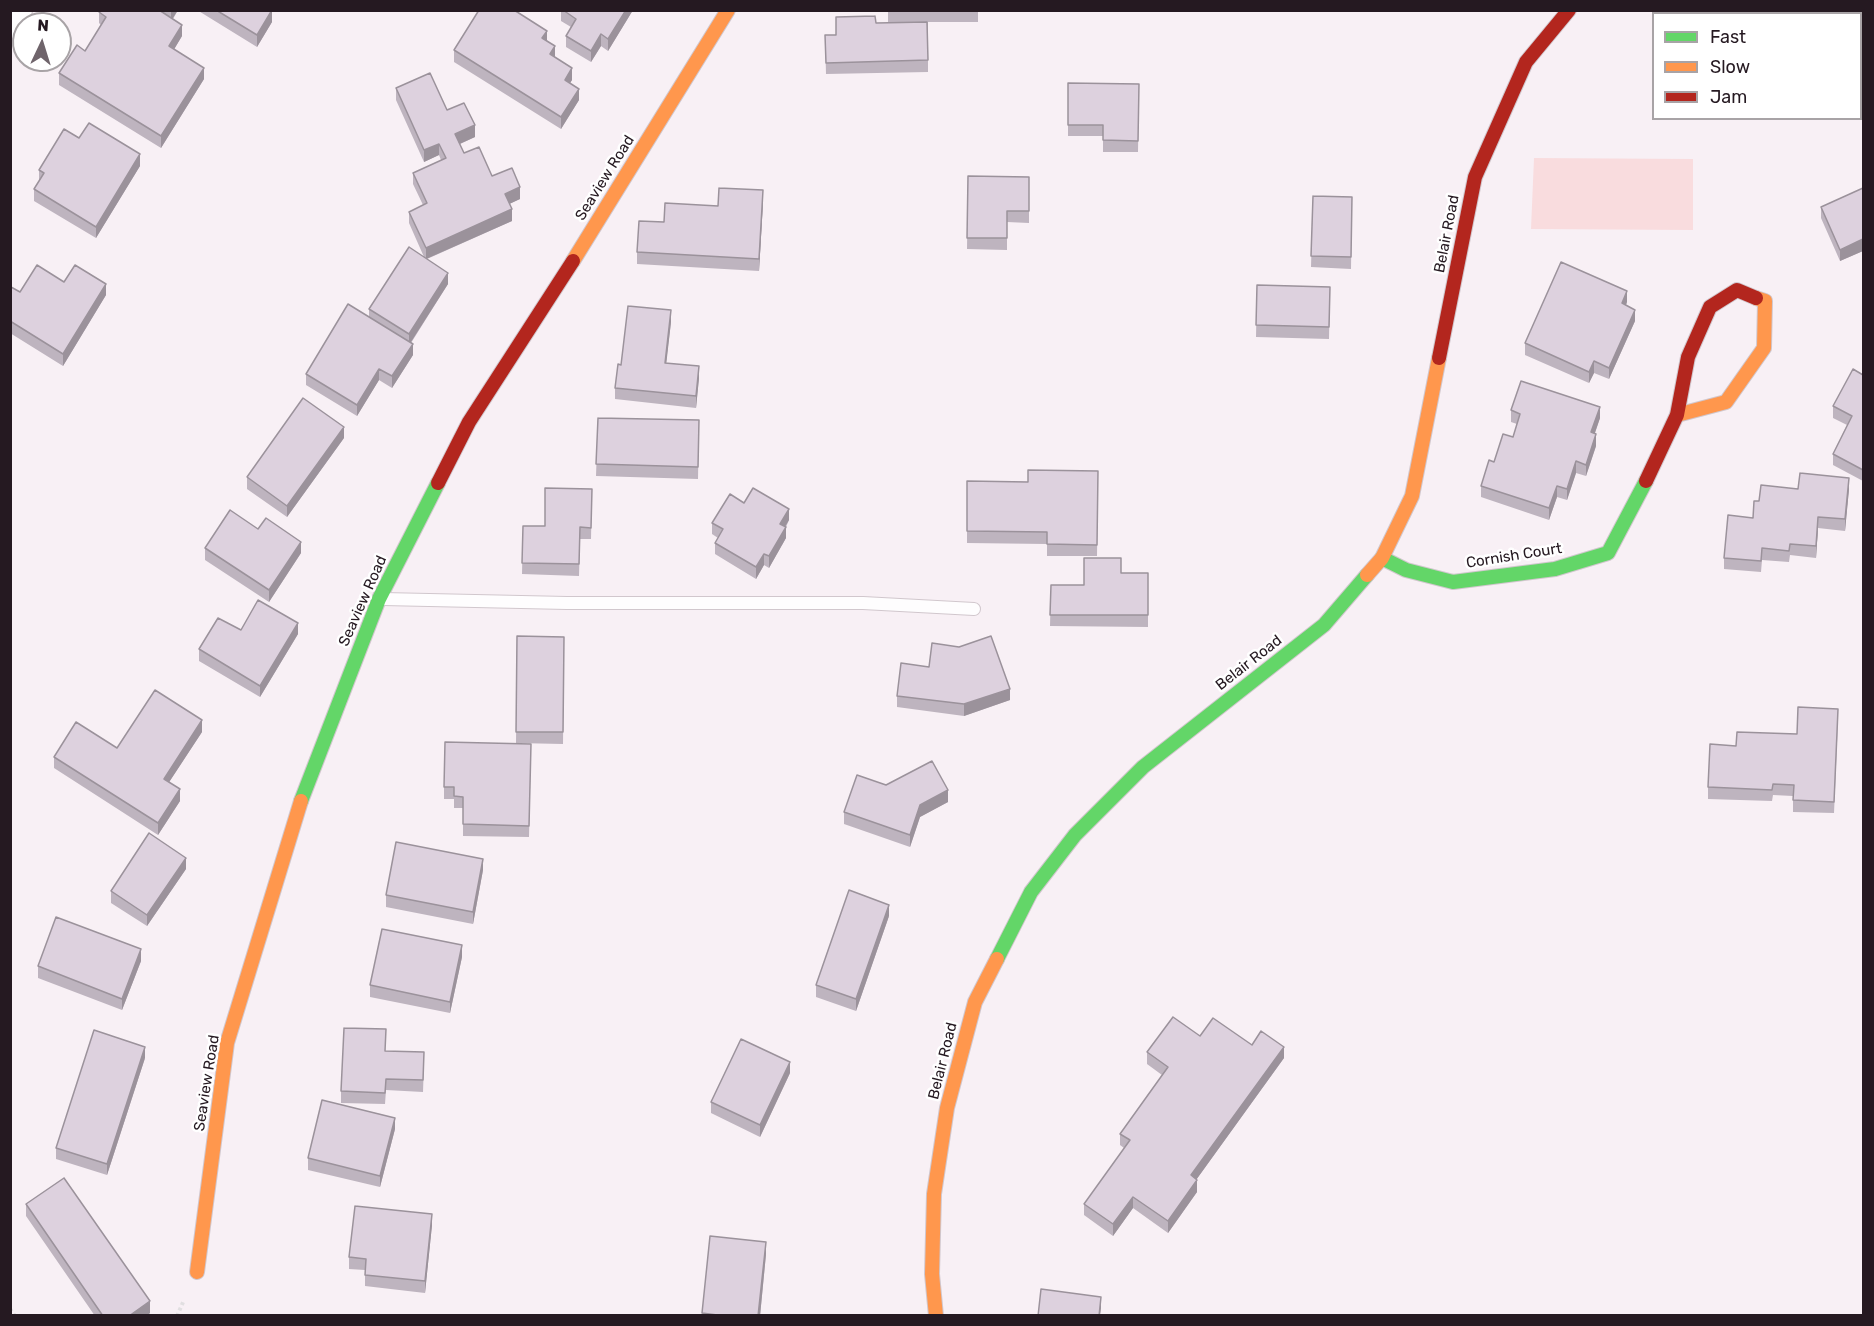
<!DOCTYPE html>
<html>
<head>
<meta charset="utf-8">
<style>
	body { margin:0 }
	#map { position:relative; width:1874px; height:1326px; overflow:hidden; background:#f8f0f5; font-family:Rubik,sans-serif }
	canvas { display:block }
	.frame { position:absolute; inset:0; border:12px solid #251921; pointer-events:none }
	.legend { position:absolute; left:1652px; top:12px; width:210px; height:108px; box-sizing:border-box; background:#fff; border:2px solid #a8a3a6; margin:0; padding:8px 10px; list-style:none; font-size:18px; color:#251921 }
	.legend li { display:flex; align-items:center; gap:12px; height:30px }
	.legend b { width:30px; border:2px solid #a8a3a6 }
	.north { position:absolute; left:12px; top:12px; width:60px; height:60px; box-sizing:border-box; background:#fff; border:2px solid #a8a3a6; border-radius:50%; rotate:4deg; font-size:16px; font-weight:700; line-height:24px; text-align:center; color:#251921 }
	.north::after { content:''; display:block; margin:auto; width:21px; height:27px; background:#6f646b; clip-path:polygon(50% 0,100% 100%,50% 72%,0 100%) }
</style>
</head>
<body>
<div id="map">
<canvas width="1874" height="1326"></canvas>
<div class="frame"></div>
<ul class="legend">
<li><b style="height:8px;background:#63d668"></b>Fast</li>
<li><b style="height:8px;background:#ff974d"></b>Slow</li>
<li><b style="height:8px;background:#b3261e"></b>Jam</li>
</ul>
<div class="north">N</div>
</div>
<script>
const c = document.querySelector('canvas').getContext('2d');
c.lineJoin = 'round';
function fillPath(path, color) { c.fillStyle = color; c.fill(path, 'evenodd'); }
const poly = rows => new Path2D(rows.map(r => 'M' + r).join(''));
function stroke(path, color, width, dash) { c.strokeStyle = color; c.lineWidth = width; c.lineCap = dash ? 'butt' : 'round'; c.setLineDash(dash || []); c.stroke(path); }
function drawText(font, color, halo, rows, align = 'center') {
  c.font = font + ' Rubik,sans-serif'; c.lineWidth = 5; c.setLineDash([]); c.textBaseline = 'middle'; c.strokeStyle = halo; c.fillStyle = color; for (const [text, x, y, turn = 0] of rows) {
    c.save(); c.translate(x, y); c.rotate((+turn || 0) * Math.PI / 180); c.textAlign = isNaN(turn) ? turn : align; if (halo) c.strokeText(text, 0, 0); c.fillText(text, 0, 0); c.restore();
  }
}
const green = poly([
	[1534,158,1693,159,1693,230,1531,229]
]);
const path = poly([
	[10,1309,15,1316],
	[177,1316,184,1300]
]);
const lane = poly([
	[383,599,567,603,863,603,974,609]
]);
const street = poly([
	[10,26,20,10]
]);
const fast = poly([
	[1382,558,1406,570,1453,582,1555,569,1608,553,1646,481],
	[301,801,379,599,438,483],
	[997,959,1031,892,1075,835,1143,767,1324,625,1367,575]
]);
const slow = poly([
	[573,261,728,10],
	[1677,415,1726,402,1764,348,1765,301,1756,298],
	[1367,575,1382,558,1412,496,1439,358],
	[197,1272,227,1043,301,801],
	[936,1316,932,1274,934,1194,947,1108,975,1002,997,959]
]);
const jam = poly([
	[1439,358,1475,177,1526,62,1569,10],
	[1646,481,1677,415,1688,357,1710,307,1737,290,1756,298],
	[438,483,469,422,573,261]
]);
const wall = poly([
	[100,10,178,10,173,19,182,36,174,49,204,79,161,148,59,85,59,73,85,51,101,25,99,23,99,12],
	[197,10,272,10,272,22,257,47],
	[561,10,633,10,608,51,601,46,591,62,566,47,566,36,571,27,561,21],
	[888,10,978,10,978,22,928,22,928,72,826,74,825,35,836,35,912,22,888,22],
	[547,40,555,58,572,80,570,83,579,100,561,129,454,62,454,50],
	[1068,83,1139,84,1138,152,1103,152,1103,136,1068,136],
	[396,88,447,110,475,137,460,144,464,153,520,199,509,204,512,221,427,259,448,284,411,343,413,355,392,388,379,380,357,416,306,385,306,374,369,317,369,309,424,257,409,223,409,212,423,205,413,184,413,173,441,160,439,155,424,162,396,100],
	[79,138,140,166,96,238,34,201,34,189,39,181,39,170],
	[968,176,1029,177,1029,223,1007,222,1007,250,967,249],
	[1863,188,1863,253,1863,251,1840,261,1821,218,1821,207],
	[1313,196,1352,197,1351,269,1311,267],
	[763,202,759,271,637,264,637,252,718,206],
	[64,282,106,295,63,366,10,333,10,288,20,292],
	[1257,285,1330,287,1329,339,1256,337],
	[1627,302,1626,305,1635,321,1609,379,1594,373,1589,383,1525,355,1525,343],
	[671,322,666,363,699,378,696,408,615,399,615,388,621,365],
	[1863,375,1863,481,1833,465,1833,454,1847,425,1833,418,1833,406],
	[1511,410,1600,418,1595,433,1596,446,1586,476,1576,473,1567,500,1557,497,1549,520,1481,497,1481,486,1494,462,1513,437,1517,424,1511,422],
	[598,418,699,420,698,479,596,476],
	[344,438,287,517,247,489,247,477],
	[1098,471,1097,556,1047,556,1047,544,967,543,967,481,1028,482],
	[592,489,591,539,580,539,579,576,522,574,523,526,545,526],
	[1798,489,1849,489,1845,531,1818,528,1816,558,1790,555,1789,562,1762,560,1761,572,1724,569,1724,558,1753,518,1759,501],
	[744,503,789,520,786,527,786,538,769,568,764,565,756,579,715,554,715,543,718,538,712,534,712,523],
	[205,548,301,553,269,602,205,560],
	[1121,573,1148,573,1148,627,1050,626,1051,585,1084,585],
	[241,630,298,634,260,697,199,661,199,649],
	[517,636,564,637,563,744,516,743],
	[929,667,1010,700,964,716,897,707,897,696],
	[1838,720,1834,813,1793,812,1793,796,1773,795,1772,801,1708,799,1708,787,1736,746,1797,734],
	[202,732,169,782,180,801,158,835,54,768,54,757,117,748],
	[531,744,529,837,463,836,463,808,454,808,454,799,444,799,444,787],
	[886,785,948,802,920,817,910,847,844,824,844,812],
	[186,869,147,926,111,903,111,891],
	[483,870,473,924,386,907,386,895],
	[889,916,856,1011,816,997,816,985],
	[462,957,450,1013,370,997,370,985],
	[141,961,122,1010,38,978,38,966],
	[1200,1036,1252,1045,1284,1058,1196,1180,1197,1192,1168,1233,1133,1208,1113,1236,1084,1215,1084,1204,1124,1148,1120,1145,1120,1134,1162,1075,1147,1064,1147,1052],
	[385,1051,424,1063,423,1092,386,1090,385,1104,341,1103,341,1091],
	[145,1058,107,1175,56,1159,56,1148],
	[790,1073,760,1137,711,1113,711,1102],
	[395,1129,380,1187,308,1170,308,1158],
	[26,1204,150,1313,146,1316,95,1316,26,1216],
	[432,1225,425,1293,365,1286,365,1270,349,1269,349,1257],
	[766,1254,760,1316,702,1316,702,1313]
]);
const shadedWall = poly([
	[171,10,178,10,171,21],
	[272,10,272,22,257,47,257,35],
	[626,10,633,10,608,51,608,39],
	[182,25,182,36,169,58,169,46],
	[547,31,547,43,542,38],
	[601,34,601,46,591,62,591,51],
	[555,46,555,58,550,54],
	[204,68,204,79,161,148,161,136],
	[572,68,572,80,565,91,565,80],
	[579,89,579,100,561,129,561,117],
	[475,125,475,137,455,146,455,134],
	[439,144,439,155,424,162,424,150],
	[140,154,140,166,96,238,96,227],
	[520,187,520,199,505,206,505,194],
	[763,190,763,202,759,271,759,259],
	[512,209,512,221,426,259,426,248],
	[1863,239,1863,251,1840,261,1840,250],
	[448,273,448,284,409,345,409,334],
	[106,284,106,295,63,366,63,354],
	[1627,291,1627,302,1622,315,1622,303],
	[671,310,671,322,665,375,665,363],
	[1635,310,1635,321,1609,379,1609,368],
	[413,344,413,355,392,388,392,376],
	[1594,361,1594,373,1589,383,1589,372],
	[699,366,699,378,696,408,696,396],
	[379,369,379,380,357,416,357,405],
	[1600,407,1600,418,1591,444,1591,432],
	[344,427,344,438,287,517,287,506],
	[1596,434,1596,446,1586,476,1586,465],
	[1576,461,1576,473,1567,500,1567,489],
	[1849,478,1849,489,1845,531,1845,519],
	[1557,486,1557,497,1549,520,1549,508],
	[789,509,789,520,780,535,780,524],
	[1818,517,1818,528,1816,558,1816,546],
	[786,527,786,538,769,568,769,556],
	[301,542,301,553,269,602,269,590],
	[764,554,764,565,756,579,756,567],
	[298,623,298,634,260,697,260,686],
	[1010,689,1010,700,964,716,964,704],
	[202,720,202,732,164,790,164,779],
	[180,789,180,801,158,835,158,823],
	[948,790,948,802,920,817,910,847,910,835,920,805],
	[186,858,186,869,147,926,147,915],
	[483,859,483,870,473,924,473,912],
	[889,905,889,916,856,1011,856,999],
	[462,945,462,957,450,1013,450,1002],
	[141,949,141,961,122,1010,122,999],
	[145,1047,145,1058,107,1175,107,1164],
	[1284,1047,1284,1058,1191,1187,1191,1175],
	[790,1062,790,1073,760,1137,760,1125],
	[395,1118,395,1129,380,1187,380,1176],
	[1197,1180,1197,1192,1168,1233,1168,1221],
	[1133,1197,1133,1208,1113,1236,1113,1224],
	[432,1214,432,1225,425,1293,425,1281],
	[766,1242,766,1254,760,1316,758,1316],
	[1101,1297,1101,1308,1100,1316,1099,1316],
	[150,1301,150,1313,146,1316,129,1316]
]);
const building = poly([
	[100,10,159,10,182,25,169,46,204,68,161,136,59,73,77,45,85,51,106,17,99,12,100,10],
	[216,10,272,10,257,35,216,10],
	[479,10,514,10,547,31,542,38,555,46,550,54,572,68,565,80,579,89,561,117,454,50,479,10],
	[563,10,626,10,608,39,601,34,591,51,566,36,576,19,563,10],
	[978,10,978,11,888,11,888,10,978,10],
	[875,16,876,23,927,22,928,60,826,63,825,35,836,35,836,17,875,16],
	[430,73,447,110,464,103,475,125,455,134,464,153,479,147,492,176,512,168,520,187,505,194,512,209,426,248,409,212,427,203,413,173,446,158,439,144,424,150,396,88,430,73],
	[1068,83,1139,84,1138,141,1103,140,1103,125,1068,125,1068,83],
	[89,123,140,154,96,227,34,189,44,173,39,170,64,129,79,138,89,123],
	[968,176,1029,177,1029,211,1007,211,1007,238,967,238,968,176],
	[719,188,763,190,759,259,637,252,639,221,664,222,665,203,718,206,719,188],
	[1863,188,1863,241,1863,239,1840,250,1821,207,1863,188],
	[1313,196,1352,197,1351,257,1311,256,1313,196],
	[409,247,448,273,409,334,369,309,409,247],
	[1561,262,1627,291,1622,303,1635,310,1609,368,1594,361,1589,372,1525,343,1561,262],
	[37,265,64,282,75,265,106,284,63,354,10,321,10,288,11,287,20,292,37,265],
	[1257,285,1330,287,1329,327,1256,325,1257,285],
	[348,304,413,344,392,376,379,369,357,405,306,374,348,304],
	[628,306,671,310,665,363,699,366,696,396,615,388,618,364,621,365,628,306],
	[1853,369,1863,375,1863,470,1833,454,1852,416,1833,406,1853,369],
	[1521,381,1600,407,1591,432,1596,434,1586,465,1576,461,1567,489,1557,486,1549,508,1481,486,1489,460,1494,462,1503,434,1513,437,1520,414,1511,410,1521,381],
	[303,398,344,427,287,506,247,477,303,398],
	[598,418,699,420,698,467,596,464,598,418],
	[1028,470,1098,471,1097,545,1047,544,1047,532,967,531,967,481,1028,482,1028,470],
	[1800,473,1849,478,1845,519,1818,517,1816,546,1790,544,1789,551,1762,548,1761,561,1724,558,1728,515,1753,518,1754,501,1759,501,1761,485,1798,489,1800,473],
	[545,488,592,489,591,528,580,527,579,564,522,563,523,526,545,526,545,488],
	[753,488,789,509,780,524,786,527,769,556,764,554,756,567,715,543,723,529,712,523,730,494,744,503,753,488],
	[230,510,258,529,266,518,301,542,269,590,205,548,230,510],
	[1084,558,1121,558,1121,573,1148,573,1148,615,1050,615,1051,585,1084,585,1084,558],
	[258,600,298,623,260,686,199,649,218,618,241,630,258,600],
	[517,636,564,637,563,732,516,732,517,636],
	[991,636,1010,689,964,704,897,696,901,663,929,667,932,643,959,647,991,636],
	[155,690,202,720,164,779,180,789,158,823,54,757,76,722,117,748,155,690],
	[1798,707,1838,709,1834,802,1793,800,1794,785,1773,784,1772,790,1708,787,1710,744,1736,746,1737,732,1797,734,1798,707],
	[445,742,531,744,529,826,463,824,463,797,454,796,454,787,444,787,445,742],
	[932,761,948,790,920,805,910,835,844,812,857,775,886,785,932,761],
	[149,833,186,858,147,915,111,891,149,833],
	[396,842,483,859,473,912,386,895,396,842],
	[849,890,889,905,856,999,816,985,849,890],
	[56,917,141,949,122,999,38,966,56,917],
	[382,929,462,945,450,1002,370,985,382,929],
	[1173,1017,1200,1036,1213,1018,1252,1045,1261,1031,1284,1047,1191,1175,1197,1180,1168,1221,1133,1197,1113,1224,1084,1204,1130,1140,1120,1134,1168,1067,1147,1052,1173,1017],
	[344,1028,386,1029,385,1051,424,1052,423,1080,386,1079,385,1093,341,1091,344,1028],
	[94,1030,145,1047,107,1164,56,1148,94,1030],
	[741,1039,790,1062,760,1125,711,1102,741,1039],
	[322,1100,395,1118,380,1176,308,1158,322,1100],
	[64,1178,150,1301,129,1316,103,1316,26,1204,64,1178],
	[355,1206,432,1214,425,1281,365,1275,366,1259,349,1257,355,1206],
	[710,1236,766,1242,758,1316,725,1316,702,1313,710,1236],
	[1041,1289,1101,1297,1099,1316,1038,1316,1041,1289]
]);
const streetNames = [
	["Seaview Road",605,178,-58],
	["Belair Road",1447,234,-79],
	["Cornish Court",1514,556,-9],
	["Seaview Road",363,601,-66],
	["Belair Road",1249,663,-38],
	["Belair Road",943,1061,-76],
	["Seaview Road",207,1083,-81]
];
fillPath(green, '#f9dcde');
stroke(lane, '#d1c7cd', 14);
stroke(street, '#d1c7cd', 26);
stroke(fast, '#d1c7cd', 16);
stroke(slow, '#d1c7cd', 16);
stroke(jam, '#d1c7cd', 16);
stroke(path, '#e1dfe1', 4, [3, 3]);
stroke(lane, '#fefdfe', 12);
stroke(street, '#fefdfe', 24);
stroke(fast, '#63d668', 14);
stroke(slow, '#ff974d', 14);
stroke(jam, '#b3261e', 14);
fillPath(wall, '#beb4bf');
fillPath(shadedWall, '#9b929b');
fillPath(building, '#ddd1de');
stroke(building, '#9b929b', 1.5);
drawText('15px', '#251921', '#fff', streetNames);
</script>
</body>
</html>
